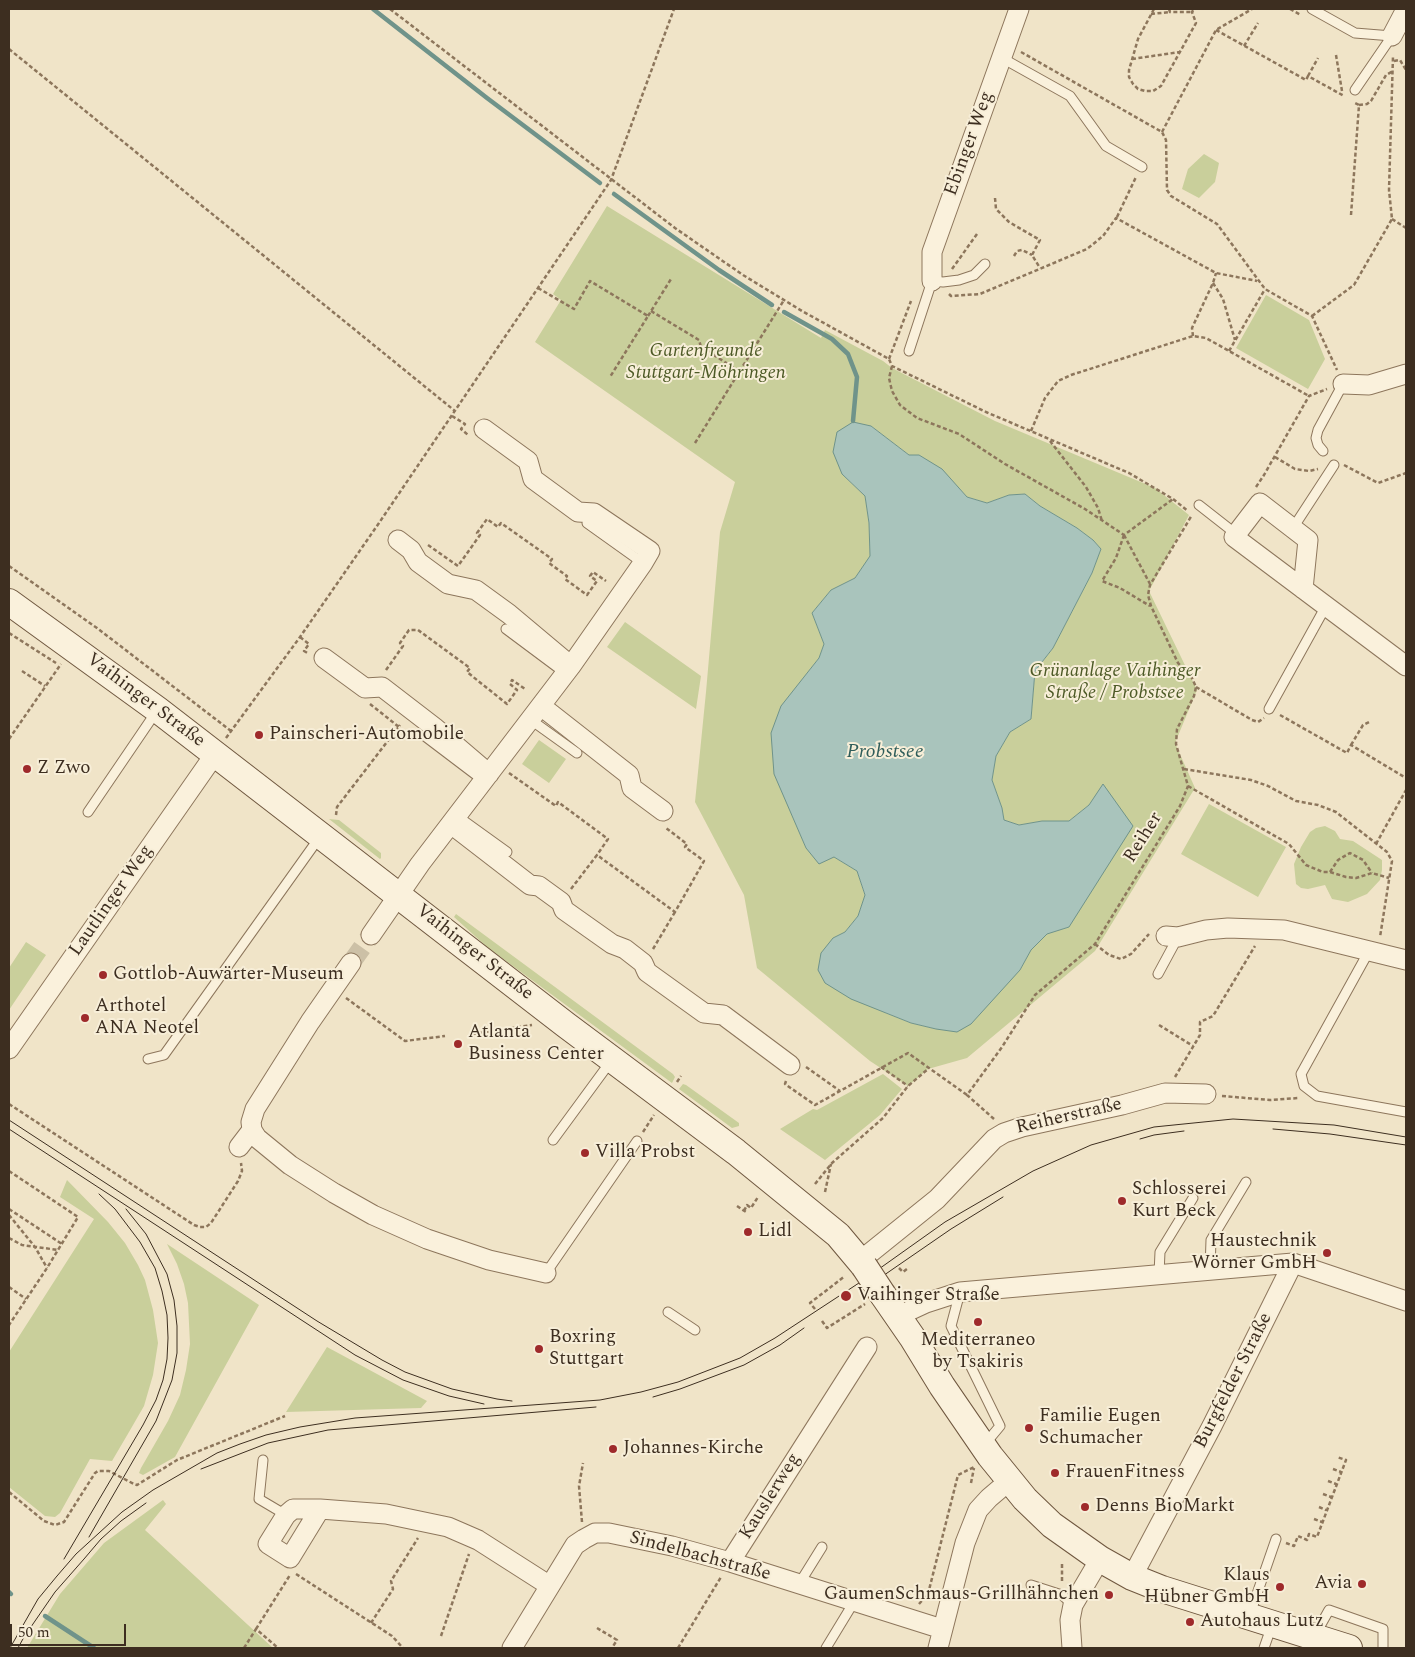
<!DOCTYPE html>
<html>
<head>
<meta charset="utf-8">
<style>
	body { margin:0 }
	#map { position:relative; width:1415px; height:1657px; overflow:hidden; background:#f0e4c8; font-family:Spectral,serif }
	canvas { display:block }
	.frame { position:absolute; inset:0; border:10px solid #3d2e20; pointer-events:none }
	.scale { position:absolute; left:10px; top:1624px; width:116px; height:22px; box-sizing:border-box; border:2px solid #3d2e20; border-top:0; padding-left:6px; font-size:15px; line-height:18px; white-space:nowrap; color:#3d2e20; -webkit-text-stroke:4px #f7eed8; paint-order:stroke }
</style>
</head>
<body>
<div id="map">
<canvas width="1415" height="1657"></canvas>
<div class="frame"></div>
<div class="scale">50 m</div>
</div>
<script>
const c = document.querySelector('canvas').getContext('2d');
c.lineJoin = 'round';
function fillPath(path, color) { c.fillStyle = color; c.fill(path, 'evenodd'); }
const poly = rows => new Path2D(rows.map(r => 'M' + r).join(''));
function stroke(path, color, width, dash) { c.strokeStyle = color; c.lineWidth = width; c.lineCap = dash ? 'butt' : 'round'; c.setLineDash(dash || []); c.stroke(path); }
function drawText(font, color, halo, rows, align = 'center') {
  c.font = font + ' Spectral,serif'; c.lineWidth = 4; c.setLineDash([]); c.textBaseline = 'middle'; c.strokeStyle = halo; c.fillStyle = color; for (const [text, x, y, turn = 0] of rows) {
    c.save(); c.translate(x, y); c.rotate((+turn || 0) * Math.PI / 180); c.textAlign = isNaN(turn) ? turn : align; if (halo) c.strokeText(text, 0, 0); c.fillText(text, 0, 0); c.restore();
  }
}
const green = poly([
	[1204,154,1219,163,1215,182,1199,198,1182,189,1188,169],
	[607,206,821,338,825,330,883,361,892,368,995,421,1155,488,1189,515,1149,591,1197,690,1175,743,1195,788,1095,951,967,1058,928,1069,908,1086,870,1061,757,968,744,895,695,802,706,692,720,532,735,482,535,342,561,300,553,294],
	[871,426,909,455,919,455,955,484,967,497,987,503,1009,495,1025,494,1040,506,1077,528,1093,540,1101,549,1092,573,1053,648,1035,672,1031,719,1010,732,996,756,992,780,1002,808,1004,820,1019,825,1042,821,1069,821,1089,805,1103,785,1069,927,1047,933,1031,949,1020,970,936,1029,911,1023,886,1013,833,938,845,932,858,916,865,896,857,871,834,857,806,848,792,814,803,679,819,658,824,644,812,613,831,590,855,578,870,557,869,523,865,496,842,474],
	[1266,295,1309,320,1325,359,1308,389,1236,348],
	[625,622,701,676,696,709,607,647],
	[539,740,566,759,549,783,522,764],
	[1209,804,1286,847,1258,897,1181,854],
	[329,819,339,820,381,853,381,858,380,859],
	[1325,826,1335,831,1340,839,1353,841,1382,860,1382,870,1380,880,1367,894,1348,902,1332,899,1325,885,1308,889,1301,888,1296,884,1294,864,1301,847,1310,832,1316,828],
	[456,914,673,1074,675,1077,672,1083,487,947,454,917],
	[26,942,46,955,9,1010,9,968],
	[883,1074,902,1089,880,1115,825,1160,780,1129,813,1109,817,1110],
	[683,1084,686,1085,739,1123,739,1126,732,1128,679,1089],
	[67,1180,108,1222,125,1243,138,1265,145,1280,153,1310,158,1343,153,1375,144,1406,129,1432,112,1461,90,1459,60,1513,55,1517,45,1516,9,1487,9,1352,94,1219,60,1197],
	[167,1244,259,1305,175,1457,143,1475,139,1473,141,1468,168,1421,180,1395,186,1370,190,1344,188,1303,184,1284,177,1264],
	[327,1347,427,1401,421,1408,286,1412],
	[163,1500,166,1504,145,1530,273,1648,27,1648,60,1594,104,1543]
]);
const water = poly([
	[853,422,871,426,909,455,919,455,942,469,967,497,987,503,1009,495,1025,494,1040,506,1077,528,1093,540,1101,549,1092,573,1053,648,1035,671,1031,719,1010,732,996,756,992,780,1002,808,1004,820,1019,825,1042,821,1069,821,1089,805,1103,784,1133,826,1069,927,1047,934,1031,950,1020,970,971,1024,957,1032,936,1029,911,1023,851,999,825,983,818,970,821,953,833,938,845,932,858,916,865,895,857,871,834,857,819,864,806,848,774,774,771,733,781,706,819,658,824,644,812,613,831,590,855,578,870,556,869,523,865,496,842,474,833,452,837,432,853,422]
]);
const stream = poly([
	[373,9,487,98,600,183],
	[614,194,719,270,772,305],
	[784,312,832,339,848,354,857,377,853,421],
	[9,1592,11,1594],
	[45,1616,94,1648]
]);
const minorTunnel = poly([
	[351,963,371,935]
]);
const path = poly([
	[390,9,675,228,743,275,802,311,889,359,892,366,986,412,1129,473,1173,499,1188,511],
	[1154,9,1138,39,1129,70,1129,77,1133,84,1138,89,1145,91,1153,91,1161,86,1196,23,1192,12,1194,9],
	[1169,9,1170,12,1192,12],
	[1290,9,1301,15],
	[1151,14,1170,12],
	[1216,30,1306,80,1308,76,1344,96],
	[1244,46,1258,23],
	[9,49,455,411],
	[1021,52,1162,132,1166,140,1167,190,1171,196,1217,224,1265,289,1312,316,1337,370],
	[1336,55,1342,91],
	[1132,59,1180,52],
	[1394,61,1400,60,1406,70],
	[1308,76,1318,58],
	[1359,105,1367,104,1371,101,1386,75,1393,71],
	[1162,132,1216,30,1252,9],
	[995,198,996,209,1009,222,1040,240,1032,255,1040,268],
	[1351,215,1359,105,1355,103],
	[1117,217,1136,177],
	[1392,219,1406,228],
	[1014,256,1017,251,1022,250,1032,255],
	[952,269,977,234],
	[1213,283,1223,299,1235,340],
	[538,288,574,309,590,281,648,316,610,377],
	[949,294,951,296,980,294,1087,249,1103,236,1116,218,1216,273,1257,281],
	[651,311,699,340,701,347,739,371],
	[648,316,671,279],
	[1312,316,1354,285,1392,219,1389,190,1393,56],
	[1193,336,1192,328,1213,283,1216,273],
	[1229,351,1265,289],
	[889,359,911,301],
	[892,366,889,378,892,391,900,405,917,418,959,434,1005,464,1085,509,1124,535,1173,499],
	[452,416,465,424,461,429,468,435],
	[1031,431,1045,398,1058,381,1071,375,1193,336,1206,338,1309,396],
	[1050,441,1086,487,1098,508,1102,521],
	[695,443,784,300],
	[1275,457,1295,469,1309,471,1318,469],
	[1344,465,1378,483,1406,473],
	[1256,487,1264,475,1309,396,1327,389],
	[1124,535,1116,558,1102,581,1120,588,1150,606],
	[1124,535,1150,584],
	[428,545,458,566,480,535,477,533,487,519,498,527,501,523,552,559,549,563,567,576,565,579,587,595,597,581,590,576,593,572,606,581],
	[9,566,97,628,231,731],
	[9,633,56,663],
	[300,637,309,644,304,651,309,654],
	[386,670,403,646,400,643,409,630,418,630,470,668,467,672,507,704,517,690,510,684,512,680,525,689],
	[22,671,45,686],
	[1196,687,1252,720,1258,722,1264,718],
	[370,704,399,727],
	[1280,715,1347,753,1351,745,1406,778],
	[226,738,300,637,379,523,611,180,674,9],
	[9,739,61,664],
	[1351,745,1363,725,1371,721],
	[1184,769,1251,780,1268,786,1296,801,1318,805,1336,812,1387,852,1392,861,1380,937],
	[509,773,556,806,558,802,608,839,597,855],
	[1188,786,1289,844,1306,865,1323,872,1330,872,1346,877,1356,878,1372,873,1389,878],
	[336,815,337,807,400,725],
	[1376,844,1406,790],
	[1330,872,1338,860,1350,853,1363,860,1372,873],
	[571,889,597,855,675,912,704,861,685,847,687,844,666,828],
	[1095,944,1109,955,1121,959,1131,954,1149,934],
	[653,949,675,912],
	[346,998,405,1041,445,1036],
	[1159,1025,1193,1046],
	[472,1034,532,1025],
	[806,1067,840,1091],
	[881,1067,908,1086],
	[1175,1077,1200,1035,1200,1022,1213,1016,1255,946],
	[786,1081,785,1084,815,1105,908,1053,967,1095],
	[677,1082,681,1076],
	[1222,1096,1270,1100,1299,1098],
	[9,1104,194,1225,200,1227,206,1227,211,1223,238,1181,242,1171,241,1163],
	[994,1119,967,1095,1002,1047,1035,995,1095,944,1180,806,1188,786,1176,744,1177,729,1194,696,1196,687,1191,676,1178,663,1151,606,1148,595,1150,585,1192,515],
	[643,1132,654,1115],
	[9,1171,78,1217,47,1268,9,1325],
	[815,1184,832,1163,883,1118,908,1086,928,1069],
	[825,1192,831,1164],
	[737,1206,746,1212],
	[9,1209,62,1244],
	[744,1211,747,1205,751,1208,758,1197],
	[9,1215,35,1247,47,1268],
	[9,1238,22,1245,58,1250],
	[899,1268,903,1272,907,1269],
	[9,1287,26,1299],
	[815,1309,810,1303,845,1276],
	[822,1321,827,1328,865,1304],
	[1333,1469,1341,1472],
	[1328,1481,1336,1484],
	[971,1483,974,1468],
	[9,1492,44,1521,55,1525,64,1522,95,1473,98,1471,109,1471,134,1484,137,1485,177,1460,285,1416],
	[1323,1494,1331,1497],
	[1319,1507,1326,1510],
	[1314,1519,1322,1522],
	[582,1522,579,1486,583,1463],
	[1286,1543,1294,1546,1298,1536,1307,1540,1309,1534,1317,1537,1346,1460,1337,1457],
	[1062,1564,1062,1582],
	[296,1574,392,1636,403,1648],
	[919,1604,928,1594,958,1475,974,1467],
	[371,1623,393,1589,391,1581,418,1538],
	[597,1628,617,1640,612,1648],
	[256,1629,290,1575],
	[441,1636,469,1554],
	[244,1648,256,1629,278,1648],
	[678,1648,721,1577]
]);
const service = poly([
	[1312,9,1355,33,1392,36,1355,90],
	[1002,58,1070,96,1106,146,1142,167],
	[909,351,932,281,943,282,959,280,974,275,985,264],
	[1323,451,1318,445,1316,438,1318,430,1343,384],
	[1199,505,1236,534],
	[587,523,643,563],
	[1293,528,1334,465],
	[506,629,565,673],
	[1269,709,1326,606],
	[531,720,577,753],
	[426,737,484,781],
	[88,812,156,712],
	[457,816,507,852],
	[1369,951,1301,1074,1304,1086,1317,1096,1406,1112],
	[1158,974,1178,937],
	[148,1059,164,1055,319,838],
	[553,1140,611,1061],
	[1210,1270,1211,1240,1246,1182],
	[546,1273,637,1141],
	[1159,1274,1160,1252,1193,1198],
	[960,1292,951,1326,1000,1426,985,1444],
	[668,1312,695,1330],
	[263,1460,259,1499,286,1515],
	[799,1584,822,1547],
	[1031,1585,1062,1595,1073,1605],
	[1250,1614,1276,1539],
	[1315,1635,1329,1610,1383,1629,1383,1648],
	[826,1648,854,1602],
	[1264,1648,1272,1625]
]);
const minor = poly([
	[1392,36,1403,15,1406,13],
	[932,281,932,252,1019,9],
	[1343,384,1369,385,1406,374],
	[398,540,411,550,418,562,448,584,476,590,509,614,571,666],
	[1303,589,1308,540,1260,503,1234,537,1406,666],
	[324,658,365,688,382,687,434,727,489,774],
	[541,706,629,775,632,788,663,811],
	[451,824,530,885,539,886,561,902,564,910,612,944,625,949,643,963,647,972,704,1013,723,1015,790,1065],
	[371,935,420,864,571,666,643,563,650,551,594,513,578,512,533,479,528,461,484,429],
	[1166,936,1178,937,1206,930,1228,928,1284,930,1406,960],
	[351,963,310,1022,255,1109,251,1122,252,1130,257,1138,290,1165,334,1193,373,1215,427,1239,489,1260,546,1273],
	[9,1049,215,754],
	[239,1147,252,1130],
	[860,1261,937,1199,994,1139,1004,1133,1022,1127,1122,1105,1165,1093,1206,1094],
	[898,1316,926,1303,960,1292,1293,1263,1406,1301],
	[320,1509,290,1558,268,1544,286,1515,293,1509,320,1509,386,1514,448,1527,478,1540,550,1586],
	[730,1562,867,1347],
	[1132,1577,1212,1426,1293,1263],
	[512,1648,575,1545,584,1539,595,1533,609,1533,672,1546,730,1562,942,1629],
	[938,1648,965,1543,978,1510,989,1498,1009,1481],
	[1072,1648,1070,1620,1073,1605,1100,1559]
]);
const secondary = poly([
	[9,602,158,710,566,1025,736,1152,838,1235,864,1266],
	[883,1295,912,1337,942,1386,990,1456,1025,1499,1052,1525,1100,1559,1132,1577,1162,1589,1349,1648]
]);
const tram = poly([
	[9,1120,317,1321,382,1360,405,1372,452,1389,497,1399,512,1401],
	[9,1129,355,1355,403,1380,449,1396,484,1404],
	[1273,1129,1330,1134,1406,1145],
	[1140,1139,1154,1135,1184,1131],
	[861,1291,951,1229,1003,1197],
	[653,1397,680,1389,744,1365,780,1345,804,1328],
	[201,1469,268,1443,328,1430,596,1407],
	[89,1537,156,1421,172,1380,177,1353,177,1326,174,1300,167,1274,146,1234,126,1209],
	[64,1559,143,1425,156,1400,163,1380,167,1359,168,1338,167,1315,162,1291,155,1268,140,1242,115,1209,99,1194],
	[10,1648,38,1599,57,1576,76,1554,122,1512,153,1490,217,1453,240,1444,266,1435,300,1427,355,1418,600,1400,641,1392,678,1382,740,1358,775,1338,862,1281,945,1222,1033,1171,1091,1145,1154,1127,1233,1119,1334,1125,1406,1137],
	[18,1648,24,1637,55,1592,84,1559,101,1539,121,1521,146,1503]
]);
const secondaryBridge = poly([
	[864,1266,883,1295]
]);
const markers = [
	[259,735,5,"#9e2a2b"],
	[27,769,5,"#9e2a2b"],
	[103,975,5,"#9e2a2b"],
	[85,1018,5,"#9e2a2b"],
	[458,1044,5,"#9e2a2b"],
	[585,1153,5,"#9e2a2b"],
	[1122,1201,5,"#9e2a2b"],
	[748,1232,5,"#9e2a2b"],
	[1327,1253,5,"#9e2a2b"],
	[846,1296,6,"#9e2a2b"],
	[978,1322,5,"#9e2a2b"],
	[539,1349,5,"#9e2a2b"],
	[1029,1428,5,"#9e2a2b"],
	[613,1449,5,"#9e2a2b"],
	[1055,1473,5,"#9e2a2b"],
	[1085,1507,5,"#9e2a2b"],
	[1362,1584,5,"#9e2a2b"],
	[1280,1587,5,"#9e2a2b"],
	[1109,1595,5,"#9e2a2b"],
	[1190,1622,5,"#9e2a2b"]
];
const streetNames = [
	["Ebinger Weg",970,144,-70],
	["Vaihinger Straße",145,701,37],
	["Reiher",1144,838,-58],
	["Lautlinger Weg",112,901,-55],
	["Vaihinger Straße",474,953,38],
	["Reiherstraße",1069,1117,-13],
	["Burgfelder Straße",1234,1381,-63],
	["Kauslerweg",771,1497,-58],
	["Sindelbachstraße",700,1557,15]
];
const parkNames = [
	["Gartenfreunde",706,352],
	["Stuttgart-Möhringen",706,374],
	["Grünanlage Vaihinger",1115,672],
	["Straße / Probstsee",1115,694]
];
const poiNames = [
	["Painscheri-Automobile",269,735],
	["Z Zwo",37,769],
	["Gottlob-Auwärter-Museum",113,975],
	["Arthotel",95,1007],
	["ANA Neotel",95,1029],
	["Atlanta",468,1033],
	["Business Center",468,1055],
	["Villa Probst",595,1153],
	["Schlosserei",1132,1190],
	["Kurt Beck",1132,1212],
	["Lidl",758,1232],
	["Haustechnik",1317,1242,"right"],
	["Wörner GmbH",1317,1264,"right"],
	["Vaihinger Straße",857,1296],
	["Boxring",549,1338],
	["Stuttgart",549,1360],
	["Mediterraneo",978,1341,"center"],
	["by Tsakiris",978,1363,"center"],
	["Familie Eugen",1039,1417],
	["Schumacher",1039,1439],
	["Johannes-Kirche",623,1449],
	["FrauenFitness",1065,1473],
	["Denns BioMarkt",1095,1507],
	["Klaus",1270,1576,"right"],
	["Hübner GmbH",1270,1598,"right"],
	["Avia",1352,1584,"right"],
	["GaumenSchmaus-Grillhähnchen",1099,1595,"right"],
	["Autohaus Lutz",1200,1622]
];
const waterNames = [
	["Probstsee",885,753]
];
fillPath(green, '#c9cf9b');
fillPath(water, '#a9c4bc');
stroke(water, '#6f938a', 1);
stroke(stream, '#6f938a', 4.5);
stroke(minorTunnel, '#ccc0a6', 19, [19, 9]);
stroke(service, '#8d765c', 11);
stroke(minor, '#8d765c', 21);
stroke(secondary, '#6f573f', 28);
stroke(path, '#8d765c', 2.5, [4, 2.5]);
stroke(service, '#faf1dc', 9);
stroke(minor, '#faf1dc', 19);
stroke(secondary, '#faf1dc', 26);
stroke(tram, '#3d2e20', 1);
stroke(secondaryBridge, '#6f573f', 28, []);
stroke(secondaryBridge, '#faf1dc', 26);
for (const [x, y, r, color] of markers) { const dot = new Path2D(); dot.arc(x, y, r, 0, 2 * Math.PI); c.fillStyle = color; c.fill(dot); stroke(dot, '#f7eed8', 2); }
drawText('19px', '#3d2e20', '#f7eed8', streetNames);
drawText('italic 19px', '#4d5a26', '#f7eed8', parkNames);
drawText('19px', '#3d2e20', '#f7eed8', poiNames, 'left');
drawText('italic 20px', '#2f5d5a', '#f7eed8', waterNames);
</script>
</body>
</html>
